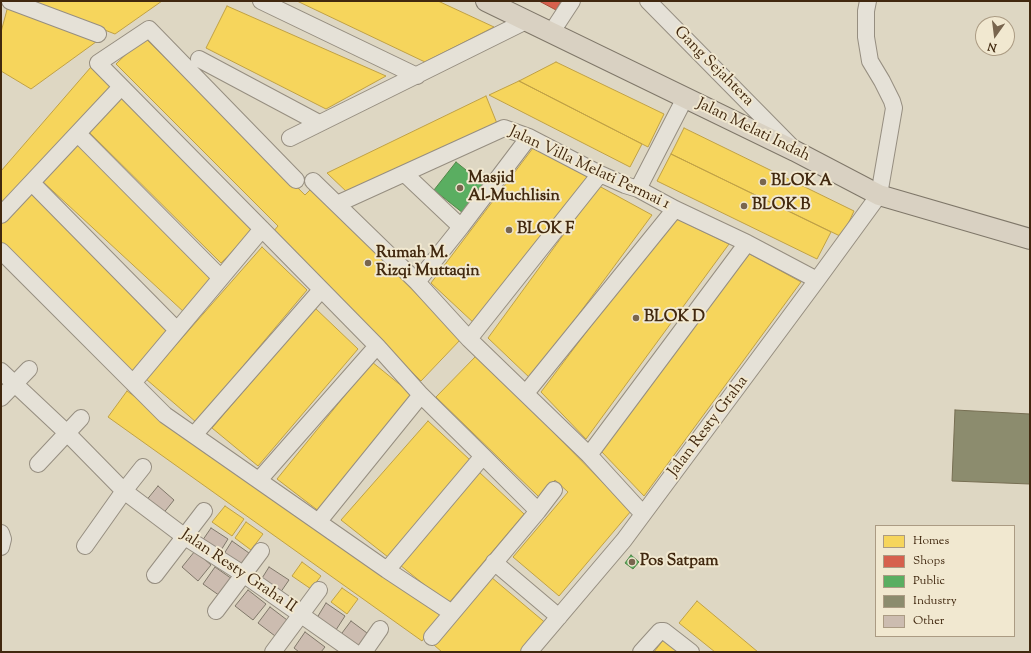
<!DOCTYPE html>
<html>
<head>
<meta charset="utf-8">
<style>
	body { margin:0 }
	#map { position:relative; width:1031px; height:653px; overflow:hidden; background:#ded7c3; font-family:"Sorts Mill Goudy",serif }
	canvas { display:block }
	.frame { position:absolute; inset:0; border:2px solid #41280f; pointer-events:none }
	.legend { position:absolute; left:875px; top:525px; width:140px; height:112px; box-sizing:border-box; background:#f1e8d0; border:1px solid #ab9b83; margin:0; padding:5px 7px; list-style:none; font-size:12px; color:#41280f }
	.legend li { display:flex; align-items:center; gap:8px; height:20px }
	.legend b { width:20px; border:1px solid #ab9b83 }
	.north { position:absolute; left:975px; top:16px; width:40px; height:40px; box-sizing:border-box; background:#f1e8d0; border:1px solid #ab9b83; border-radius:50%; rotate:194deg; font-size:11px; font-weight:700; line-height:16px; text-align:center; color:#41280f }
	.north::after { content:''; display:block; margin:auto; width:14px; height:18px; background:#78654e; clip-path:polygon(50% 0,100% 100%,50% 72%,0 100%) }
</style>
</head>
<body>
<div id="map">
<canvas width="1031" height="653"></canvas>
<div class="frame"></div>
<ul class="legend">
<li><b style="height:11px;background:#f6d55c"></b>Homes</li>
<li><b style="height:11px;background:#d6604d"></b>Shops</li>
<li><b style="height:11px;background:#5aae61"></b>Public</li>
<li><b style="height:11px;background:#8c8c6e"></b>Industry</li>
<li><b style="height:11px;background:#ccbcb0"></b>Other</li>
</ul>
<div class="north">N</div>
</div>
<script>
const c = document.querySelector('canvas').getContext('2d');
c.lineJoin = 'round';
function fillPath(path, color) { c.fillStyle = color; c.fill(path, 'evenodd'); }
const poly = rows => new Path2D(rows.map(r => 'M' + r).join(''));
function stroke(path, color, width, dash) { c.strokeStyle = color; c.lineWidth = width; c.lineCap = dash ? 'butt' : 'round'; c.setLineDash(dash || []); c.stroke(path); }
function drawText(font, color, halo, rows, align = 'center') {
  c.font = font + ' "Sorts Mill Goudy",serif'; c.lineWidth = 4; c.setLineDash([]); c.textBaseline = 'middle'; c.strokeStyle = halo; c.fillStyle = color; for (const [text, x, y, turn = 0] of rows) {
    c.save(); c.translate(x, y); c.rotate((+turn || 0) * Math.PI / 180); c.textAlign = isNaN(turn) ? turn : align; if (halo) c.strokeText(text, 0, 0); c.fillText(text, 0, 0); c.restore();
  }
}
const homes = poly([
	[30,1,162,1,115,34,30,1],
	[297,1,438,1,494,27,425,62,297,1],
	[8,6,100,39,31,89,1,71,1,32,8,6],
	[227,6,386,76,326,109,206,48,227,6],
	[144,37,305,195,312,188,461,339,421,381,273,232,278,226,116,64,144,37],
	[556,62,664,114,648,147,519,81,556,62],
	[91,67,111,86,1,210,1,171,91,67],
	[519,81,642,144,630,167,489,95,519,81],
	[486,96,498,126,349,194,327,173,486,96],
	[120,97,254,229,221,263,87,130,120,97],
	[684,128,854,211,842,237,671,154,684,128],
	[77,144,214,278,185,313,41,180,77,144],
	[533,148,588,177,475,324,431,283,533,148],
	[671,154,831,232,817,259,657,181,671,154],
	[32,185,174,330,133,380,1,250,1,219,32,185],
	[599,186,652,215,531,379,488,338,599,186],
	[673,217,729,244,586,439,541,392,673,217],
	[262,247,307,290,196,422,146,379,262,247],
	[748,253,801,282,644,496,601,451,748,253],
	[315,308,358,349,258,466,212,428,315,308],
	[477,355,631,511,559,596,513,557,568,492,555,480,539,497,436,397,477,355],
	[372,362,414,396,320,512,277,479,372,362],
	[127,391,441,615,422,641,108,417,127,391],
	[428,421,470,460,388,557,341,520,428,421],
	[479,472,524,514,448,604,400,565,479,472],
	[225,506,244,519,232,536,212,522,225,506],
	[246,522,263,534,251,550,235,538,246,522],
	[302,562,321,576,311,589,292,576,302,562],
	[491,577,548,625,525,652,442,652,434,645,491,577],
	[342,588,358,599,347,614,331,602,342,588],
	[697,601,758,652,715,652,679,623,697,601],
	[664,639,680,652,654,652,664,639]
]);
const shops = poly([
	[539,1,561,1,556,10,539,1]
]);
const public = poly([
	[456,162,486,186,463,213,434,190,456,162],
	[631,555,639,562,633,569,625,563,631,555]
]);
const industry = poly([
	[955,410,1030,414,1030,484,952,481,955,410]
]);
const building = poly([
	[158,486,174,500,162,515,145,502,158,486],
	[211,528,228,539,218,555,200,544,211,528],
	[232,541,249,553,239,569,222,557,232,541],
	[195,551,211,565,198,581,182,567,195,551],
	[215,567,235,581,223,598,203,584,215,567],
	[269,567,289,580,278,596,259,583,269,567],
	[248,590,266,604,253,620,235,606,248,590],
	[326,603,345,616,334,633,315,621,326,603],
	[270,607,291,623,279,639,258,623,270,607],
	[351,621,371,636,358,652,339,637,351,621],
	[305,632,325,647,321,652,299,652,294,648,305,632]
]);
const minor = poly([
	[10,1,98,34],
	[261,1,417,76],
	[648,1,790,145],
	[551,33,572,1],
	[199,59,319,123],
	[78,134,221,278],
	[290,138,526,21],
	[405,174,461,227],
	[296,180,149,29,98,63,262,229,377,346,421,395,483,456,538,511],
	[313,181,417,282,469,339,589,455,643,514],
	[32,183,177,330],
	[638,189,685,98],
	[337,204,504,128,529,137,600,174,625,185,638,189,675,209,747,243,817,280],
	[1,215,121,87],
	[1,251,165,415,387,570,452,613],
	[417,282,461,227,529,137],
	[469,339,600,174],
	[1,371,67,433,124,491,185,537,243,574,354,652],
	[133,383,262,229],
	[526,393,675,209],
	[1,398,29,369],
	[194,435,321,290],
	[589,455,747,243],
	[38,464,81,418],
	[259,480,377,346],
	[319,521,421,395],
	[1,533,3,539,1,547],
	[85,546,124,491,143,467],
	[494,562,559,617],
	[387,570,483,456],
	[155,575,204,511],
	[216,611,261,551],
	[432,637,538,511,554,490],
	[273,652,319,590],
	[364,652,380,629],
	[529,652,624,540,817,280,879,195,894,108,892,101,882,81,870,61,866,37,866,11,868,1],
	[641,652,660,631,664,631,691,652]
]);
const major = poly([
	[486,1,795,151,879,195,1030,239]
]);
const markers = [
	[763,182,4,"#78654e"],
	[460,188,4,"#78654e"],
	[744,206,4,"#78654e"],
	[509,230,4,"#78654e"],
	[368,263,4,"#78654e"],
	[636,318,4,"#78654e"],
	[632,562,4,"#78654e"]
];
const streetNames = [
	["Gang Sejahtera",713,67,45],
	["Jalan Melati Indah",753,131,26],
	["Jalan Villa Melati Permai 1",589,169,25],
	["Jalan Resty Graha",709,427,-53],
	["Jalan Resty Graha II",238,572,34]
];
const poiNames = [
	["Masjid",468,179],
	["Al-Muchlisin",468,197],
	["BLOK A",771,182],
	["BLOK B",752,206],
	["BLOK F",517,230],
	["Rumah M.",376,254],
	["Rizqi Muttaqin",376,272],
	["BLOK D",644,318],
	["Pos Satpam",640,562]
];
fillPath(homes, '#f6d55c');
stroke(homes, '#c0a145', 1);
fillPath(shops, '#d6604d');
stroke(shops, '#a94f3a', 1);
fillPath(public, '#5aae61');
stroke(public, '#528648', 1);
fillPath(industry, '#8c8c6e');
stroke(industry, '#766e52', 1);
fillPath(building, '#ccbcb0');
stroke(building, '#7f7769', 1);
stroke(minor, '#968e80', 18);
stroke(major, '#7f7769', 22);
stroke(minor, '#e5e1d7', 16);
stroke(major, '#d9d1c2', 20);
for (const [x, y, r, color] of markers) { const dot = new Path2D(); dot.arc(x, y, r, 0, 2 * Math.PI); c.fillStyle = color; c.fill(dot); stroke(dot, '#f1e8d0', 1.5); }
drawText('16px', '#41280f', '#f1e8d0', streetNames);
drawText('bold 16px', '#41280f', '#f1e8d0', poiNames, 'left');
</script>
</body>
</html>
